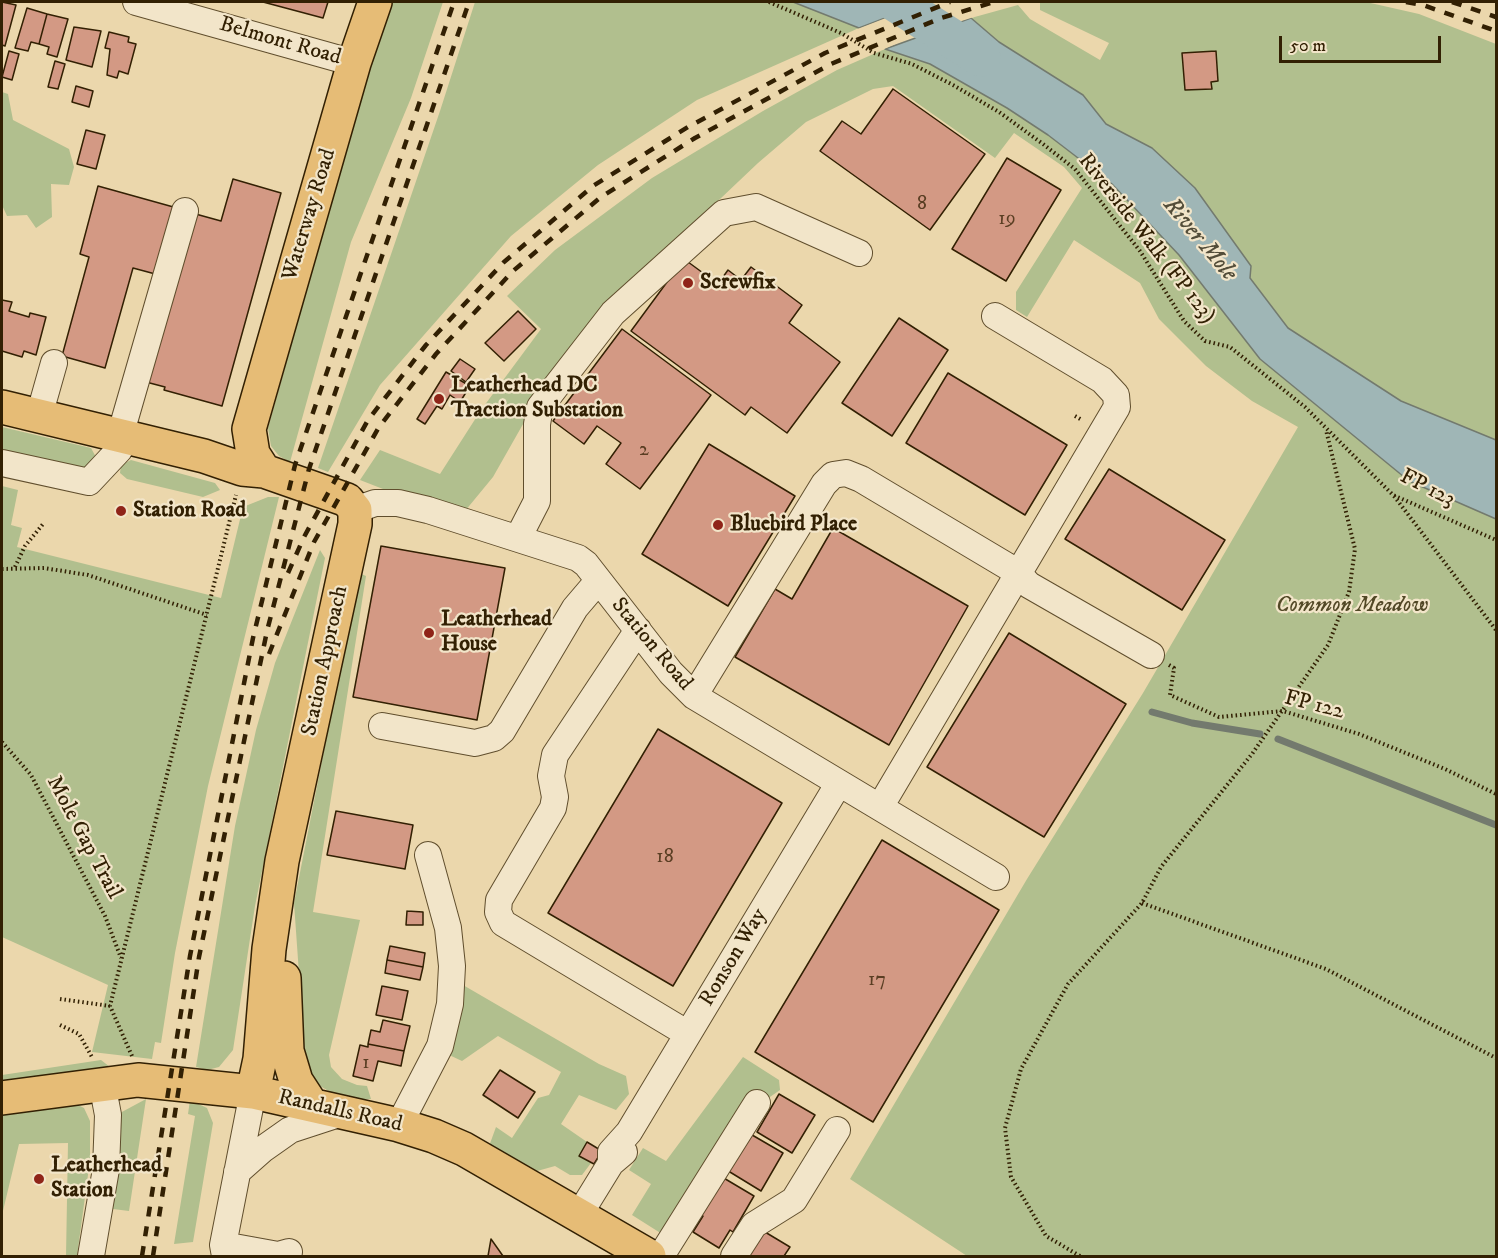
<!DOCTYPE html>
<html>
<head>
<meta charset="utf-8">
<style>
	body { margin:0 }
	#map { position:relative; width:1498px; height:1258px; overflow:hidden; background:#ebd7ac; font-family:"IM FELL DW Pica",serif }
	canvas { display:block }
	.frame { position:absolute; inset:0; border:3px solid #322003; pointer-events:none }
	.scale { position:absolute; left:1279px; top:36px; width:162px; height:27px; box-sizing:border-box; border:3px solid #322003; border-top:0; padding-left:8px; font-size:18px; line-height:21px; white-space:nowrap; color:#322003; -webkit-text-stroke:4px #f2e5c9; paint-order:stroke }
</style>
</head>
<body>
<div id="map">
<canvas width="1498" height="1258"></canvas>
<div class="frame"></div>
<div class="scale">50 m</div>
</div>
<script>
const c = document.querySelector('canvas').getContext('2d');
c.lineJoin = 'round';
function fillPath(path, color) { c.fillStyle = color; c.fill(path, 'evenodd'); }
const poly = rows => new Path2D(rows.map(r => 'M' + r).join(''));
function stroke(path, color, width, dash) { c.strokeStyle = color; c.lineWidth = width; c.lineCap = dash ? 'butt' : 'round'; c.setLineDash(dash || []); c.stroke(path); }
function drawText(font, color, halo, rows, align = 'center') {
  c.font = font + ' "IM FELL DW Pica",serif'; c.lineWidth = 4.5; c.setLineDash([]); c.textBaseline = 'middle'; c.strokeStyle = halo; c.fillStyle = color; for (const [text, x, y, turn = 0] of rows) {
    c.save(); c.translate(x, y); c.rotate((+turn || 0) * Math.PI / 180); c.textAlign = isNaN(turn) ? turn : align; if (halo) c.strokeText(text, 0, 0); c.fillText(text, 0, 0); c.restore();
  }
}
const green = poly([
	[391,2,443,2,411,98,351,242,290,462,279,456,271,446,268,428,285,368,282,352,352,108],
	[475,2,793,2,859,28,697,100,598,165,511,236,380,385,328,472,318,468,440,111],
	[1040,2,1366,2,1419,14,1496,44,1496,440,1401,401,1288,328,1250,278,1251,266,1195,188,1152,148,1106,124,1083,95,999,42,971,18,1018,5,1030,19,1100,60,1109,43,1040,10],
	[885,49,930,64,1007,108,1048,135,1112,184,1179,255,1260,359,1409,481,1496,519,1496,1256,967,1256,850,1179,1027,879,1143,693,1298,427,1252,401,1206,366,1159,319,1140,283,1074,240,1027,317,1016,310,1016,292,1082,188,1064,167,1014,133,995,158,893,86,873,89,806,122,758,163,603,310,535,403,493,477,465,511,383,489,360,480,380,450,440,474,481,410,541,329,507,296,555,250,652,178,763,111,837,70],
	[2,92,8,94,13,120,69,149,74,167,69,185,51,184,52,217,36,228,27,215,7,216,2,205],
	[2,427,91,448,97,459,87,468,42,462,2,450],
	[131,460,215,483,220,490,203,497,127,479,120,473,121,465],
	[2,486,18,490,11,525,22,528,17,547,221,598,243,507,268,497,279,497,208,786,175,953,161,1043,155,1042,152,1059,92,1052,108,985,2,937],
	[320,550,325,558,255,906,233,1050,219,1067,207,1070,196,1067,235,826,256,730,275,663],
	[359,573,366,576,313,912,360,920,329,1055,331,1067,342,1079,357,1085,367,1086,371,1099,344,1100,320,1086,307,1073,296,1041,303,1030,294,903],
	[463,985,599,1064,626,1076,629,1094,616,1110,579,1095,561,1124,587,1142,591,1163,582,1175,570,1175,555,1166,530,1173,488,1149,496,1127,512,1138,538,1098,549,1095,561,1072,498,1036,462,1061,447,1054],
	[743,1057,779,1080,780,1090,767,1099,662,1234,632,1215,651,1184,629,1170,643,1148,666,1161],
	[101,1060,110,1067,2,1087,2,1075],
	[146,1099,129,1211,113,1209,120,1113],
	[190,1100,207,1108,213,1123,193,1242,174,1244,195,1116,188,1114],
	[76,1104,84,1108,90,1121,90,1160,77,1256,66,1256,68,1143,19,1144,2,1215,2,1115]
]);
const water = poly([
	[793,2,927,2,859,28,793,2],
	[971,18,999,42,1083,95,1106,124,1152,148,1195,188,1251,266,1250,278,1288,328,1401,401,1496,440,1496,519,1409,481,1260,359,1179,255,1112,184,1048,135,1007,108,930,64,885,49,971,18]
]);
const pier = poly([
	[927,2,930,2,860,31,855,30],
	[970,15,974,17,911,37,882,50,883,47,910,35]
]);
const stream = poly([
	[1152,712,1192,723,1260,734],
	[1278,739,1496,825]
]);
const river = poly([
	[895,2,981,57]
]);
const building = poly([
	[2,2,16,5,5,46,2,45,2,2],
	[263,2,328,2,323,18,263,2],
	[27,8,47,14,39,44,31,42,28,51,15,48,27,8],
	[47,14,68,19,57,57,47,54,49,47,39,44,47,14],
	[74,27,101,31,92,67,66,60,74,27],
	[109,32,129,37,128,42,136,44,128,74,119,71,117,78,107,75,110,49,105,48,109,32],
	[9,51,19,54,12,80,2,77,9,51],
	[1216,51,1218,81,1211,82,1212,89,1185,90,1182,53,1216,51],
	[55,61,65,64,58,89,48,87,55,61],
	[76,86,93,91,89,107,72,102,76,86],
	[893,89,985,154,930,230,820,151,842,121,861,134,893,89],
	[86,130,105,135,96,169,77,164,86,130],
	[1007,158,1061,190,1006,281,952,249,1007,158],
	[233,179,281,193,222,406,164,390,165,387,146,382,192,213,221,221,233,179],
	[98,186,177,208,159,275,133,268,105,368,62,356,89,257,80,254,98,186],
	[684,259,718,284,728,270,741,280,751,267,802,305,789,323,840,362,787,433,751,407,745,415,631,331,684,259],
	[2,300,12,302,9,311,29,317,30,313,46,317,36,355,24,351,22,357,2,351,2,300],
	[518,311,536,329,504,361,485,343,518,311],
	[899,318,948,350,892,436,842,403,899,318],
	[622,329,711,395,640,489,606,464,621,443,597,426,584,444,553,421,622,329],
	[460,359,475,369,466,382,451,371,460,359],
	[446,372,470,386,460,402,450,395,442,409,437,406,425,424,417,419,446,372],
	[948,373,1067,445,1025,515,906,443,948,373],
	[709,444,795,496,728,606,642,554,709,444],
	[1109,469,1225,540,1182,610,1065,539,1109,469],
	[833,528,968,606,889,745,735,657,775,589,792,599,833,528],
	[381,546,505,568,477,720,353,697,381,546],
	[1009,633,1126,704,1044,837,927,767,1009,633],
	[658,729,782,803,673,986,548,913,658,729],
	[336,811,413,825,405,869,327,855,336,811],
	[882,840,999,910,873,1122,755,1052,882,840],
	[407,911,423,912,423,925,406,925,407,911],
	[390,946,425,953,423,967,387,960,390,946],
	[387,960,423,967,420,980,385,973,387,960],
	[382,986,408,991,402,1020,376,1015,382,986],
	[383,1020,410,1026,404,1051,368,1044,371,1030,380,1032,383,1020],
	[368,1044,404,1051,401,1066,378,1061,373,1081,353,1076,360,1045,368,1047,368,1044],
	[500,1070,535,1092,518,1118,483,1095,500,1070],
	[779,1094,815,1115,792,1153,757,1132,779,1094],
	[747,1132,783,1153,761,1191,725,1169,747,1132],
	[587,1142,602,1151,594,1164,579,1156,587,1142],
	[722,1177,754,1196,733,1232,730,1230,719,1248,693,1232,703,1216,700,1214,722,1177],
	[760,1229,790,1247,784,1256,744,1256,760,1229],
	[491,1239,503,1256,488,1256,491,1239]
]);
const path = poly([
	[769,2,841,33,874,53,912,64,953,85,999,112,1043,144,1075,169,1140,251,1184,321,1205,341,1230,347,1305,407,1393,495,1496,540],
	[1075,416,1082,420],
	[1394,496,1496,630],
	[15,567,25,546,43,524],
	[2,569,44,568,88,575,207,615],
	[1169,665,1174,668,1170,695,1219,717,1283,711,1359,734,1445,769,1496,794],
	[2,742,31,775,105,916,121,958],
	[1142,903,1326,969,1496,1058],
	[60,999,110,1006],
	[60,1025,79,1034,92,1057],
	[132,1056,110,1006,236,495],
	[1080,1256,1046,1236,1011,1177,1005,1128,1021,1069,1068,984,1142,903,1161,867,1252,754,1328,645,1349,592,1355,549,1326,430]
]);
const minor = poly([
	[136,2,354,63],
	[39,416,54,363],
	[2,463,89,482,119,450,126,437,124,422,185,211],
	[355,510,375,503,398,503,428,510,578,558,586,564,671,673,694,696,996,877],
	[518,538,537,501,537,424,540,407,613,313,724,213,756,207,859,253],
	[638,630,555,755,551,776,555,797,553,808,499,900,498,912,503,923,688,1034],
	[694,696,824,484,833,475,846,473,861,479,1017,572,1029,585,1151,655],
	[382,726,475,743,494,738,502,731,575,608,598,581],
	[880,807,1117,407,1116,395,1102,380,995,316],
	[399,1125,440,1046,450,1004,452,966,448,928,428,855],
	[611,1163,611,1152,629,1132,839,783],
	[237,1172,263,1149,290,1130,342,1113],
	[579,1215,611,1163,624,1152],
	[223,1245,278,1255,289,1252],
	[91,1256,106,1169,108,1115,102,1083],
	[225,1256,223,1245,253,1092],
	[661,1256,757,1103],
	[734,1256,754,1225,794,1200,837,1130]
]);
const major = poly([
	[2,407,204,456,242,469,264,471,347,500,355,510,355,524,282,861,269,949,260,1059,253,1092],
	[264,471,253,454,249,429,354,63,375,2],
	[284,978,287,1051,296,1081,311,1104],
	[2,1098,138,1080,253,1092,399,1125,434,1136,464,1149,649,1256]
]);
const rail = poly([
	[1406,2,1423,5,1496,31],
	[1452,2,1496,17],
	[288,573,304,537,368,420,426,345,504,262,593,186,688,127,825,53,950,2],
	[269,654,314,542,379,427,436,354,513,271,601,197,695,138,831,64,941,18,994,2],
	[142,1256,190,956,253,638,295,465,454,2],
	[153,1256,199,957,267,631,309,469,469,2]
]);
const markers = [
	[688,283,6,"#8f2418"],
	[439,399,6,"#8f2418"],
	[121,511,6,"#8f2418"],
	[718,525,6,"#8f2418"],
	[429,633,6,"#8f2418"],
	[39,1179,6,"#8f2418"]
];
const numberNames = [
	["8",922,205],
	["19",1007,220],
	["2",644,451],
	["18",665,858],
	["17",877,981],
	["1",366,1064]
];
const streetNames = [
	["Belmont Road",280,42,16],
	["Waterway Road",310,215,-73],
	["Riverside Walk (FP 123)",1146,239,52],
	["FP 123",1427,489,27],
	["Station Road",651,645,50],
	["Station Approach",326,661,-78],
	["FP 122",1314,706,14],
	["Mole Gap Trail",83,838,62],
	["Ronson Way",734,958,-59],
	["Randalls Road",340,1112,13]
];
const poiNames = [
	["Screwfix",700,283],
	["Leatherhead DC",451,386],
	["Traction Substation",451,411],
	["Station Road",133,511],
	["Bluebird Place",730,525],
	["Leatherhead",441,620],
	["House",441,645],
	["Leatherhead",51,1166],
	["Station",51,1191]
];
const parkNames = [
	["Common Meadow",1352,606]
];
const waterNames = [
	["River Mole",1199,240,50]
];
fillPath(green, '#b1bf8e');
fillPath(water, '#9fb6b6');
stroke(water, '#737a6e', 1.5);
fillPath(pier, '#ebd7ac');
stroke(stream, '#737a6e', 7);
stroke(river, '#9fb6b6', 39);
fillPath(building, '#d39984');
stroke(building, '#322003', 1.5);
stroke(minor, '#604e2d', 28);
stroke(major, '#322003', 36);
stroke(path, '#322003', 4, [1.5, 3]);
stroke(minor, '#f2e5c9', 26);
stroke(major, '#e6bc76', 33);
stroke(rail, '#322003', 4.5, [10, 10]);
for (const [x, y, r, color] of markers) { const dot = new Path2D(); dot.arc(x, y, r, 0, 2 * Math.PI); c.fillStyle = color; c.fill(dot); stroke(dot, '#f2e5c9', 2); }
drawText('20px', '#5a3e23', null, numberNames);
drawText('22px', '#322003', '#f2e5c9', streetNames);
drawText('bold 22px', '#322003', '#f2e5c9', poiNames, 'left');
drawText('italic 22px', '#524826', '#f2e5c9', parkNames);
drawText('italic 24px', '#534d39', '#f2e5c9', waterNames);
</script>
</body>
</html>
